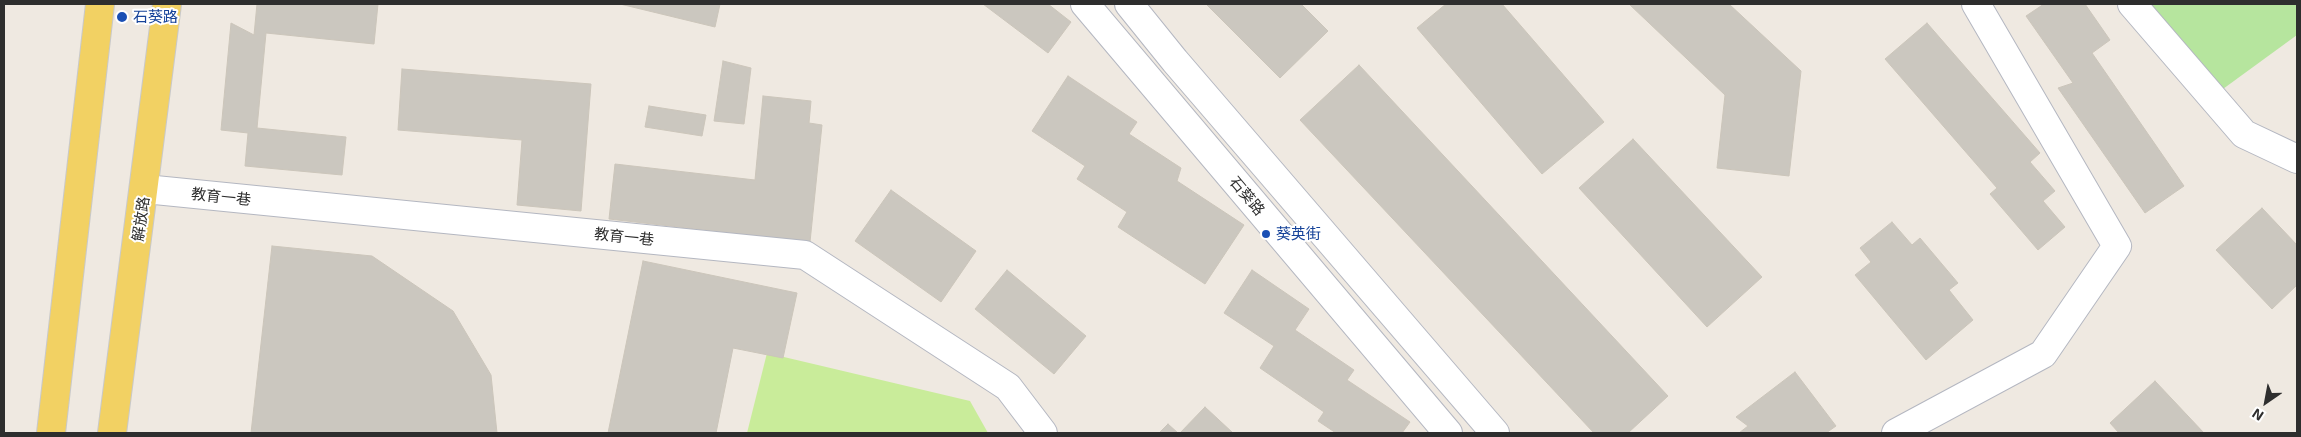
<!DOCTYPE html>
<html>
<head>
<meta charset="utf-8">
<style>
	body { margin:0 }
	#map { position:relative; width:2301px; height:437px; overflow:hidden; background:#efe9e1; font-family:"Exo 2",sans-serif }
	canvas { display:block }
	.frame { position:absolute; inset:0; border:5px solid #2e2e2e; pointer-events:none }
	.north { position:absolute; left:2241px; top:377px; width:50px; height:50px; -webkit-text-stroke:4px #fff; paint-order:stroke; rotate:213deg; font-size:14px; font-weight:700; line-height:20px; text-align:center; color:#2e2e2e }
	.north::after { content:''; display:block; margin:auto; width:18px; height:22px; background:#2e2e2e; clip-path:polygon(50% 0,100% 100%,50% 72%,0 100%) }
</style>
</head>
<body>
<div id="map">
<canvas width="2301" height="437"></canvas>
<div class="frame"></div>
<div class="north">N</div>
</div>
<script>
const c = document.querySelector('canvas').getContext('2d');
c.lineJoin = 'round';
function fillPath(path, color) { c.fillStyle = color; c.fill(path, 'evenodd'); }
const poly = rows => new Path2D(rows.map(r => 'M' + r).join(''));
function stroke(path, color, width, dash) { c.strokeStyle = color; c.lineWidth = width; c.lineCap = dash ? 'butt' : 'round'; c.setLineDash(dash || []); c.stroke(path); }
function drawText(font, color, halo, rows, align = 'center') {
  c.font = font + ' "Exo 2","Noto Sans SC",sans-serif'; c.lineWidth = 4; c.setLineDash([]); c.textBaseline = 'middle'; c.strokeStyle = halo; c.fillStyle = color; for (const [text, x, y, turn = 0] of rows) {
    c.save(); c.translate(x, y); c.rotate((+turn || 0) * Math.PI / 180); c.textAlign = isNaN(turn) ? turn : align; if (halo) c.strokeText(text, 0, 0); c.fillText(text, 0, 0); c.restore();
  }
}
const green = poly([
	[2148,4,2297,4,2297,35,2201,105]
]);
const pitch = poly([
	[767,353,970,401,988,433,747,433]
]);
const building = poly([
	[257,4,378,4,374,44,266,33,257,128,346,137,342,175,245,166,248,133,221,130,231,23,254,35,257,4],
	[620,4,720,4,715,27,620,4],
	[983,4,1048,4,1071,22,1048,53,983,4],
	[1206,4,1301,4,1328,31,1280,78,1206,4],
	[1446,4,1502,4,1604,122,1542,174,1417,28,1446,4],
	[1629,4,1729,4,1801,71,1789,176,1717,168,1725,95,1629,4],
	[2044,4,2085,4,2110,40,2092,53,2184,186,2145,213,2058,88,2073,83,2026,16,2044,4],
	[1927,23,2040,153,2030,162,2055,191,2043,201,2065,227,2038,250,1990,194,1997,188,1885,59,1927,23],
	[723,61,751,68,744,124,714,121,723,61],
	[1359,65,1668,396,1628,433,1594,433,1300,120,1359,65],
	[402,69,591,84,581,211,517,205,522,140,398,130,402,69],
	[1068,76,1137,122,1129,134,1181,168,1177,181,1244,225,1205,284,1118,227,1127,212,1077,179,1085,166,1032,131,1068,76],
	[763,96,811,101,809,123,822,125,810,242,609,219,615,164,755,180,763,96],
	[649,106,706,115,702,136,645,127,649,106],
	[1633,139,1762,277,1707,327,1579,188,1633,139],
	[891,190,976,251,941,302,855,241,891,190],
	[2262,208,2297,245,2297,285,2272,309,2216,250,2262,208],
	[1892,222,1912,245,1920,238,1958,283,1949,290,1973,320,1926,360,1855,275,1871,262,1860,248,1892,222],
	[272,246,372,256,453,311,491,375,497,433,251,433,272,246],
	[643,261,797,293,783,358,733,348,716,433,608,433,643,261],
	[1007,270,1086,336,1054,374,975,309,1007,270],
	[1252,270,1309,309,1295,330,1354,370,1347,380,1410,422,1402,433,1336,433,1318,421,1324,412,1260,368,1274,346,1224,313,1252,270],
	[1795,372,1836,426,1826,433,1739,433,1748,426,1736,417,1795,372],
	[2155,381,2204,433,2119,433,2110,423,2155,381],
	[1205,407,1233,433,1180,433,1205,407],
	[1168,424,1178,433,1159,433,1168,424]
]);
const minor = poly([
	[2132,4,2244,134,2297,159],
	[145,189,805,255,1008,387,1043,433],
	[1896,433,2043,354,2117,246,1976,4]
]);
const secondary = poly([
	[1085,4,1448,433],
	[1129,4,1175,61,1495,433]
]);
const primary = poly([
	[51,433,100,4],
	[112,433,167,4]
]);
const markers = [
	[122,17,6,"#1a4fb4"],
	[1266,234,5,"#1a4fb4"]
];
const transitNames = [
	["石葵路",133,17],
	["葵英街",1276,234]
];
const streetNames = [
	["石葵路",1247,196,50],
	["教育一巷",221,197,6],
	["解放路",141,219,-82],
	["教育一巷",624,237,6]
];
fillPath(green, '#b6e59e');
fillPath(pitch, '#c9ec9a');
fillPath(building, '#cbc7bf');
stroke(building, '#cbc5ba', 1);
stroke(minor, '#b4b7c1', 30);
stroke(secondary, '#b4b7c1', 30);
stroke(primary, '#c9c9c9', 30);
stroke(minor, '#fff', 28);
stroke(secondary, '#fff', 28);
stroke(primary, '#f2d163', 28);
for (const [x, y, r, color] of markers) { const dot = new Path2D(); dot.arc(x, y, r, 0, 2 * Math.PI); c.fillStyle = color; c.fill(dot); stroke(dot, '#fff', 2); }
drawText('15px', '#164399', '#fff', transitNames, 'left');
drawText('15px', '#2e2e2e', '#fff', streetNames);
</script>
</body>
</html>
